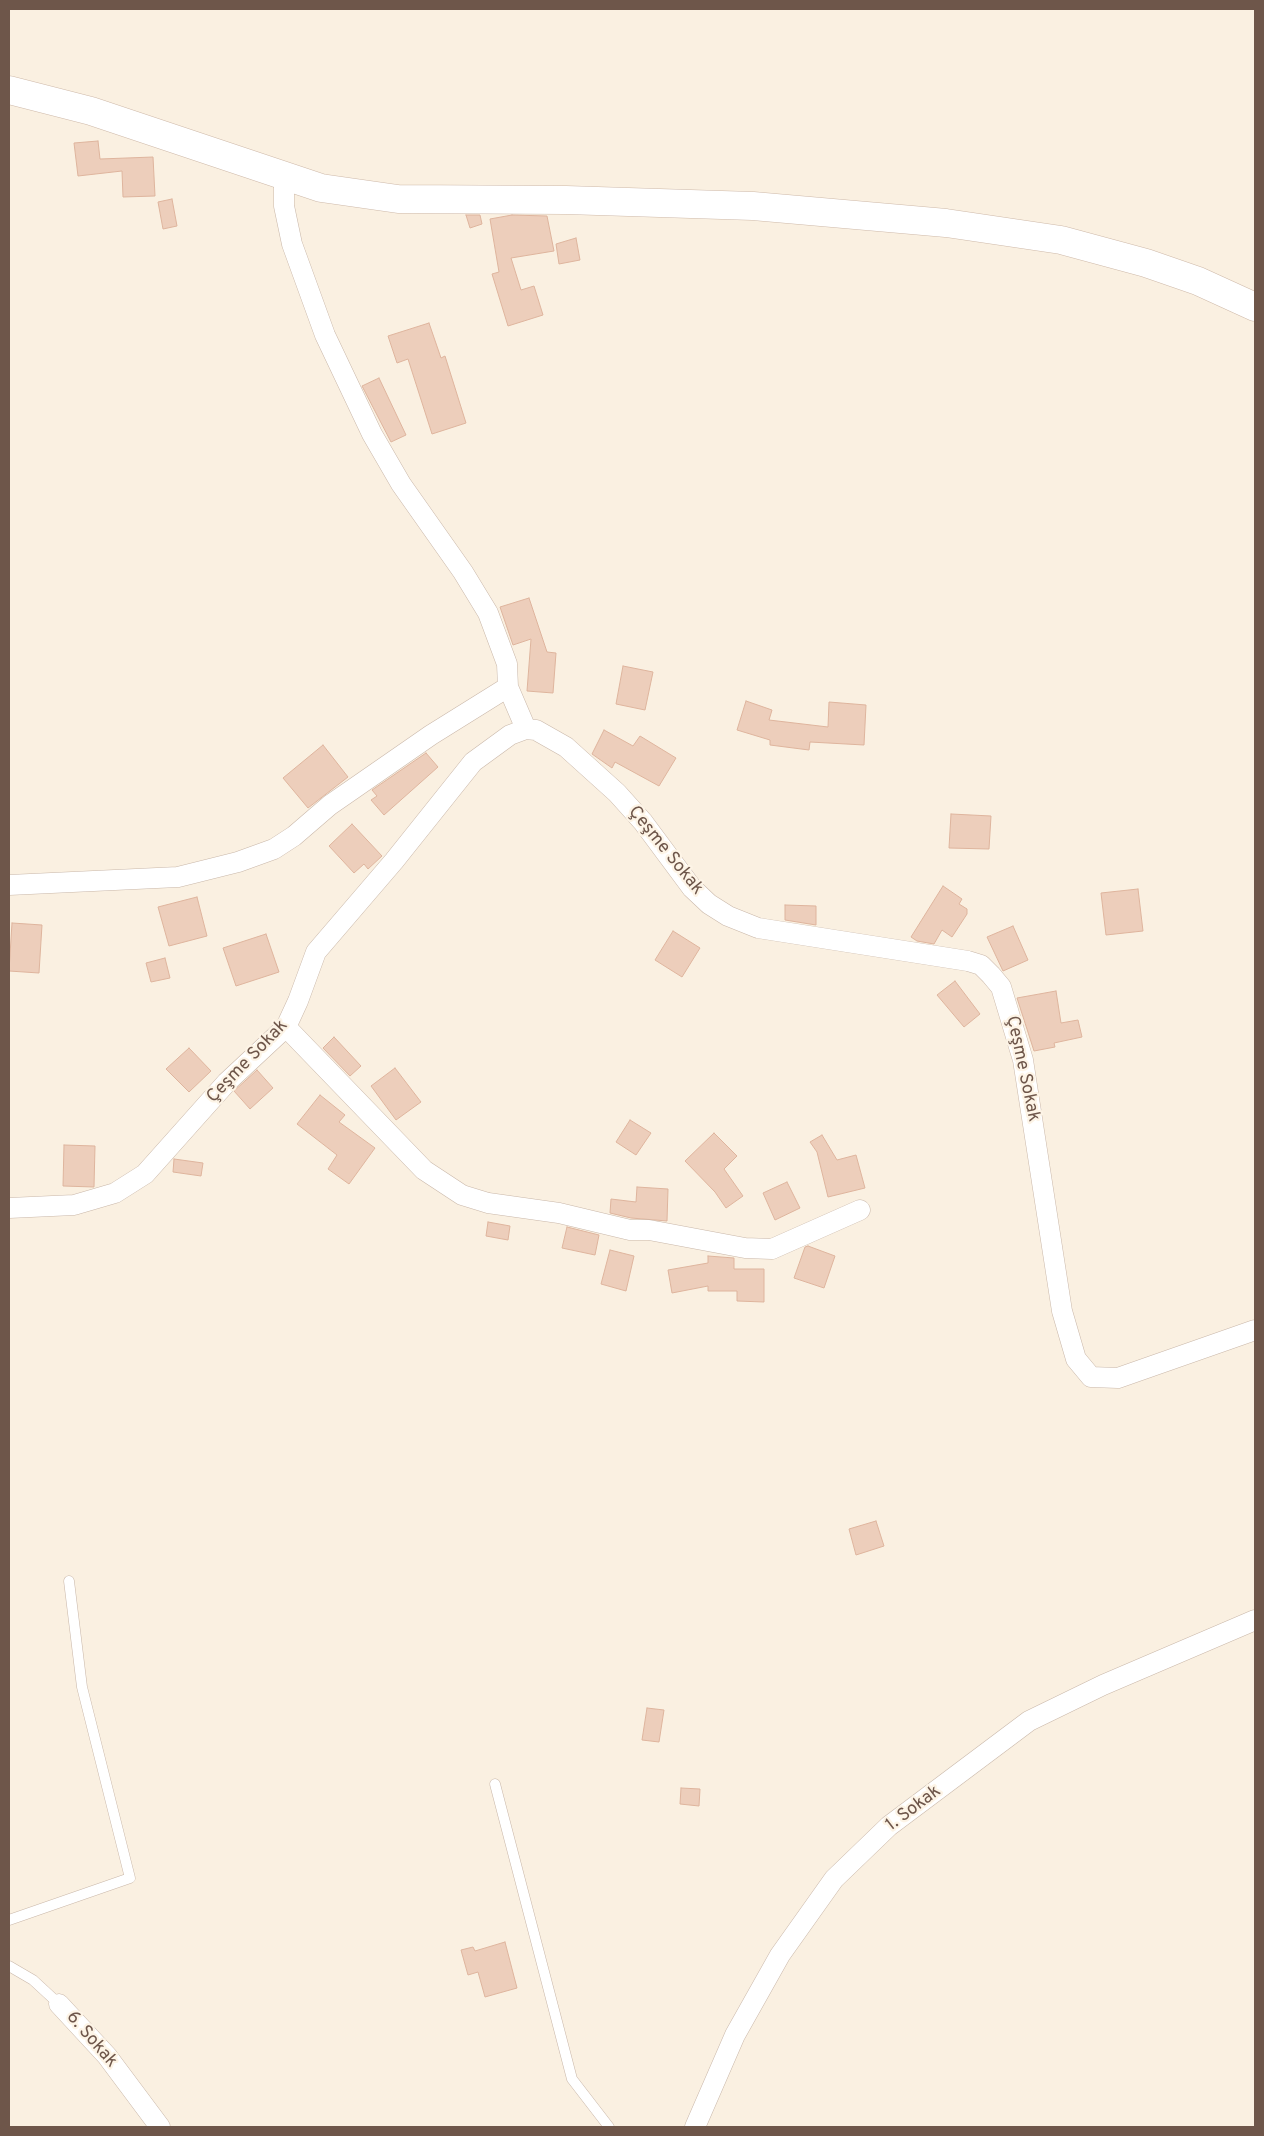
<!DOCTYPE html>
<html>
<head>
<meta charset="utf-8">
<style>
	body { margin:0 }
	#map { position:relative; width:1264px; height:2136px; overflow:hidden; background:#faf0e1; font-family:Overpass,sans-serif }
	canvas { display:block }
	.frame { position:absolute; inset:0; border:10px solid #6e564a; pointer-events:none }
</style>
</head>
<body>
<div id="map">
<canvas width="1264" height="2136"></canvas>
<div class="frame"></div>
</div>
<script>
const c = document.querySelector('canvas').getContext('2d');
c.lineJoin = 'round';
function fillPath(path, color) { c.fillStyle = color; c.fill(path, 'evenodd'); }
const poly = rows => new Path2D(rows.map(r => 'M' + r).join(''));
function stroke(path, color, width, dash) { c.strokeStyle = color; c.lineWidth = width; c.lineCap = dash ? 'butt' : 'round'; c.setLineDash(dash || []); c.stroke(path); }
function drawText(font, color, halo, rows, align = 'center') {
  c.font = font + ' Overpass,sans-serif'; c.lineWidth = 4.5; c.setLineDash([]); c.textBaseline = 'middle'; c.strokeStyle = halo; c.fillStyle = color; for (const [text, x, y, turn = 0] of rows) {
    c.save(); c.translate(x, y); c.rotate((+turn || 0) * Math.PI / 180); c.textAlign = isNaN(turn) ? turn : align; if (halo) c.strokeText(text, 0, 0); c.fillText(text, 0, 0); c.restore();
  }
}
const building = poly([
	[98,141,100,159,153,157,155,196,123,197,122,171,78,176,74,143,98,141],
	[172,199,177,226,163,229,158,202,172,199],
	[466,215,480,215,482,224,470,228,466,215],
	[512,215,547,216,554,251,511,258,521,290,534,286,543,315,508,326,492,274,499,272,490,219,512,215],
	[576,238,580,260,559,264,556,244,576,238],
	[429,323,441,358,445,356,466,423,432,434,408,359,397,363,388,336,429,323],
	[379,378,406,435,391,442,362,386,379,378],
	[529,598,547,652,556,653,553,693,527,691,531,639,513,645,500,607,529,598],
	[623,666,653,672,645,710,616,704,623,666],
	[746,701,772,710,769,720,828,727,829,702,866,705,864,745,810,742,809,750,770,745,770,740,737,730,746,701],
	[604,730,633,746,640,736,676,758,659,786,615,762,612,768,592,754,604,730],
	[323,745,348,777,308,808,283,778,323,745],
	[426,753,438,767,384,815,371,800,377,796,372,790,426,753],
	[951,814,991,816,989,849,949,848,951,814],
	[352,824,382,856,368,869,364,864,354,873,329,846,352,824],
	[943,886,962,899,959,904,967,909,967,914,952,937,942,930,934,944,917,941,911,937,943,886],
	[1138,889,1143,931,1106,935,1101,893,1138,889],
	[197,897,207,936,169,946,158,907,197,897],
	[785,905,816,906,816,925,785,920,785,905],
	[12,923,42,925,39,973,9,971,12,923],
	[1013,926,1028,960,1003,971,987,937,1013,926],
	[673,931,700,948,682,977,655,960,673,931],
	[266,934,279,972,236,986,223,948,266,934],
	[165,958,170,978,151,982,146,963,165,958],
	[955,981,980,1014,964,1027,937,995,955,981],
	[1056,991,1061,1023,1078,1020,1082,1037,1054,1043,1055,1047,1034,1051,1017,998,1056,991],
	[334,1037,361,1066,350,1076,323,1048,334,1037],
	[189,1048,211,1071,189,1092,166,1069,189,1048],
	[395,1068,421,1102,396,1120,371,1086,395,1068],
	[257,1070,273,1088,250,1109,234,1091,257,1070],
	[320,1095,345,1115,339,1122,375,1148,349,1184,328,1169,337,1155,297,1124,320,1095],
	[630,1120,651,1133,636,1155,616,1142,630,1120],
	[714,1133,737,1156,724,1169,743,1196,726,1208,715,1192,685,1161,714,1133],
	[822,1135,837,1160,856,1155,865,1188,828,1197,817,1152,810,1142,822,1135],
	[64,1145,95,1146,94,1187,63,1186,64,1145],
	[174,1159,203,1163,201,1176,173,1172,174,1159],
	[787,1182,800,1208,775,1220,763,1193,787,1182],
	[637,1187,668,1189,667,1221,631,1218,610,1213,611,1199,636,1202,637,1187],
	[488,1222,510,1226,508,1240,486,1236,488,1222],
	[567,1227,599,1235,595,1255,562,1248,567,1227],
	[808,1246,835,1256,824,1288,794,1278,805,1247,808,1246],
	[610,1250,634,1256,626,1291,601,1284,610,1250],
	[708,1256,734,1258,734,1269,764,1269,764,1302,737,1301,737,1291,708,1291,708,1286,672,1293,668,1270,708,1263,708,1256],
	[876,1521,884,1546,856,1555,849,1529,876,1521],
	[647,1708,664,1710,659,1742,642,1740,647,1708],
	[681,1788,700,1789,699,1806,680,1804,681,1788],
	[505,1942,517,1988,485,1997,478,1972,468,1975,461,1950,473,1947,475,1951,505,1942]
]);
const lane = poly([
	[495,1784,572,2079,609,2127],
	[9,1920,130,1878,82,1687,69,1581],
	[9,1966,33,1980,59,2004]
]);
const street = poly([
	[284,177,284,206,292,244,325,335,372,434,401,484,463,572,488,613,507,664,508,687,526,729],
	[9,885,178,877,238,862,274,849,294,836,330,805,431,735,508,687],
	[286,1027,424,1170,462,1195,488,1203,559,1213,630,1230,649,1230,745,1248,772,1249,860,1210],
	[9,1208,74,1205,115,1193,145,1174,227,1082,286,1027,298,1001,316,952,394,861,473,762,510,735,526,729,536,730,566,747,617,793,643,822,692,888,709,904,728,916,758,928,968,961,981,965,991,975,1001,987,1023,1060,1062,1311,1076,1359,1091,1377,1118,1378,1255,1330],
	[59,2004,107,2056,160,2127],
	[695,2127,735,2035,780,1955,834,1879,889,1826,1029,1721,1103,1685,1255,1620]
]);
const secondary = poly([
	[9,90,91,111,321,188,398,199,566,200,753,206,946,223,1061,240,1146,263,1198,281,1255,307]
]);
const streetNames = [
	["Çeşme Sokak",665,851,51],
	["Çeşme Sokak",248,1062,-46],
	["Çeşme Sokak",1022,1069,78],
	["1. Sokak",914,1809,-37],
	["6. Sokak",91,2040,49]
];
fillPath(building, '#edcebb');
stroke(building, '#deb49d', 1);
stroke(lane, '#c9b7a9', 11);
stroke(street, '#c9b7a9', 21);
stroke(secondary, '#ceb9a9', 29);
stroke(lane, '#fff', 10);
stroke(street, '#fff', 20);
stroke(secondary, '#fff', 28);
drawText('18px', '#6e564a', '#fdf4e6', streetNames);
</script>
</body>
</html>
